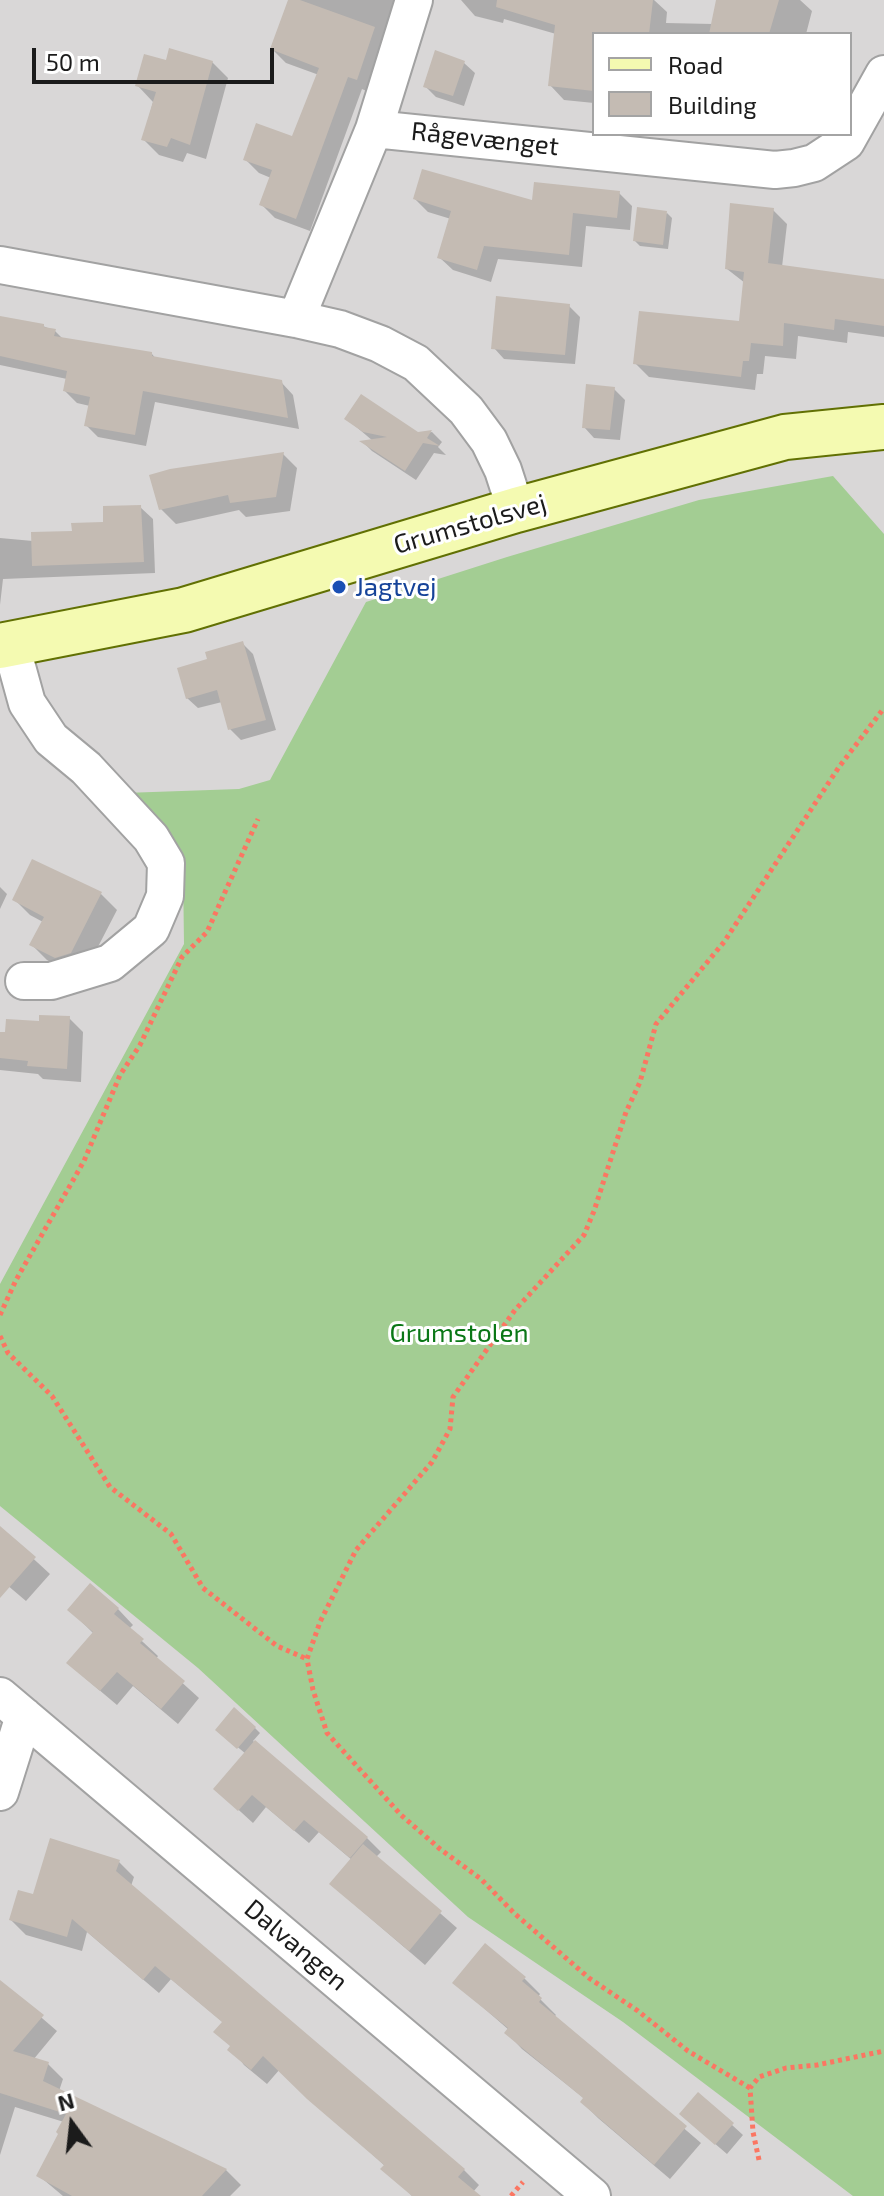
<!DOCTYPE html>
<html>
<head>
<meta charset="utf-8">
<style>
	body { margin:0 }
	#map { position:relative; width:884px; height:2196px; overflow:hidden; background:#ede9e0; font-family:"Exo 2",sans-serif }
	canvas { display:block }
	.legend { position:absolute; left:592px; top:32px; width:260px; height:104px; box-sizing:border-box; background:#fff; border:2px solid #a4a4a4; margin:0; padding:10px 14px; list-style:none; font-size:24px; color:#1b1b1b }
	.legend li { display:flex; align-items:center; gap:16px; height:40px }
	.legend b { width:40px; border:2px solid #a4a4a4 }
	.north { position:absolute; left:32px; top:2084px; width:80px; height:80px; -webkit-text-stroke:6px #fff; paint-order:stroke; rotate:345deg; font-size:22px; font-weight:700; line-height:32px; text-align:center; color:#1b1b1b }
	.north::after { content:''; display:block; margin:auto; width:28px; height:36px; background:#1b1b1b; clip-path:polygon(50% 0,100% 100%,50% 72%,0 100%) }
	.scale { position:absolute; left:32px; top:48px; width:242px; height:36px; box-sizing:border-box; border:4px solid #1b1b1b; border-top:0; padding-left:10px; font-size:24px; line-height:28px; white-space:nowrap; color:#1b1b1b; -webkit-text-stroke:6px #fff; paint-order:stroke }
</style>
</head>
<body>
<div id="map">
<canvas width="884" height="2196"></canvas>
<ul class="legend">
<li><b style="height:10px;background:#f4fab1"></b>Road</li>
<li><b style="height:22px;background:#c4bbb3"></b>Building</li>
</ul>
<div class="north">N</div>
<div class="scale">50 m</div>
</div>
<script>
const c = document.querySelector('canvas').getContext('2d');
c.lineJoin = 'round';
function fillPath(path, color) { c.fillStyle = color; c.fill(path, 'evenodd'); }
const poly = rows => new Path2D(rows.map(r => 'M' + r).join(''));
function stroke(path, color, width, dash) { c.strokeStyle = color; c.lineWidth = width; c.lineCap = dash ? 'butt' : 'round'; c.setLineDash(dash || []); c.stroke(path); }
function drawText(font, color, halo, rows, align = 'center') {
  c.font = font + ' "Exo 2",sans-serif'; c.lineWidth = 6; c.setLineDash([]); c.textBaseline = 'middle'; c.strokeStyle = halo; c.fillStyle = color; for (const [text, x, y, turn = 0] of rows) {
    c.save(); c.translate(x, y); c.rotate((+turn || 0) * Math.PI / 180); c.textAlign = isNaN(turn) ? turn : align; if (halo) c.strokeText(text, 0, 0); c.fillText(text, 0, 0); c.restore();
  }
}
const residential = poly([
	[0,0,884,0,884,2196,0,2196],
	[594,34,850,34,850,134,594,134]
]);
const forest = poly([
	[833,476,884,534,884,2196,853,2196,623,2022,468,1917,198,1668,0,1506,0,1284,184,944,183,868,124,793,239,789,270,780,366,602,507,557,699,500]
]);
const shadow = poly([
	[290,0,403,0,371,93,362,89,310,231,275,218,261,204,271,178,259,173,245,159,293,138,319,75,286,63,272,49],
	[461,0,654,0,667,12,666,23,713,24,718,0,800,0,812,11,806,34,594,34,594,103,564,100,550,85,556,34,504,19,503,23,475,16],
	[167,62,212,62,228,78,206,159,187,153,183,162,159,155,143,139,153,102,138,86],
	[464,63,475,73,464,106,436,97,425,86],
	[619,193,632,206,630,230,586,226,582,267,498,259,491,282,453,270,439,257,451,219,428,212,415,199,533,202],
	[773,210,787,224,782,267,884,281,884,337,848,332,847,343,798,336,796,359,765,356,763,374,757,374,755,390,649,377,635,363,740,323,745,283,727,269],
	[667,213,672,218,668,249,640,246,635,241],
	[569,306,580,317,575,364,504,359,494,348],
	[0,317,43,326,55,331,63,339,152,354,156,359,281,382,293,395,299,429,155,402,146,446,98,437,86,425,90,406,77,403,65,391,67,379,0,365],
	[614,389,625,400,620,440,594,438,584,427],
	[347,419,418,434,432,432,442,442,438,447,446,455,434,453,416,480,372,451,363,442,373,441],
	[283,454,297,468,290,511,246,517,239,510,176,524,161,509],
	[140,507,153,519,155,573,3,579,0,605,0,538,33,541,74,533,105,524],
	[243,644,253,654,276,730,241,740,230,729,222,702,198,708,187,698,210,660],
	[0,887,7,894,0,909],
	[101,894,117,910,87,968,72,973,47,960,32,945,43,922,30,915,14,899],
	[69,1018,83,1032,81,1082,43,1079,38,1074,0,1070,0,1038,41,1023],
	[0,1528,50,1574,26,1601,0,1579],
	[118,1609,133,1625,129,1629,158,1656,156,1659,199,1698,178,1724,133,1686,117,1705,85,1678,94,1634,70,1610],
	[255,1728,260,1733,253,1741,367,1838,381,1852,376,1857,457,1928,425,1965,348,1899,352,1860,319,1832,309,1843,266,1807,253,1823,230,1802,246,1754,222,1734],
	[119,1862,134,1877,131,1886,464,2170,479,2185,473,2192,478,2196,412,2196,385,2166,280,2069,267,2084,244,2065,231,2047,224,2023,171,1979,159,1993,87,1932,82,1951,26,1935,11,1920,34,1897],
	[524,1978,540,1994,538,1997,556,2015,554,2017,701,2143,670,2179,598,2118,582,2102,585,2099,522,2049,507,2033,509,2030,455,1983],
	[6,1987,57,2031,33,2060,48,2064,63,2079,59,2091,226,2170,241,2185,230,2196,63,2196,38,2175,60,2134,64,2122,15,2107,0,2155,0,1996],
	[692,2124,732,2125,743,2135,727,2154]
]);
const building = poly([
	[288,0,300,0,375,27,357,80,348,77,296,219,259,205,272,170,243,160,256,123,292,136,319,68,270,49],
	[497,0,653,0,649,34,594,34,594,91,548,86,555,25,496,7],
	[716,0,779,0,769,34,709,34],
	[169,48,213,61,190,145,171,138,167,147,141,140,156,92,135,86,144,54,166,60],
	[435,50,465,61,453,96,423,87],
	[422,169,532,200,534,182,620,191,617,218,573,213,569,255,484,246,477,270,437,258,451,211,413,199],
	[730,203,774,208,768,263,884,279,884,326,835,319,834,330,784,323,783,346,751,343,749,361,743,361,741,377,633,364,639,311,739,321,744,272,725,269],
	[637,207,667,211,663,245,633,241],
	[496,296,570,304,565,355,491,349],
	[0,316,44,324,44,327,56,329,54,336,152,352,152,356,282,380,288,418,143,391,135,435,84,426,90,397,63,391,67,371,0,356],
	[586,384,615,387,610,430,582,428],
	[361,394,418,432,432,430,427,438,440,446,423,443,405,471,359,441,387,437,363,432,344,419],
	[284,452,276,497,230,503,228,495,159,510,149,475,170,469],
	[141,505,144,562,32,566,31,532,72,531,71,523,103,522,103,506],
	[243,641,266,720,228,730,217,690,186,699,177,668,207,659,205,652],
	[32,859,102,892,71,953,55,958,29,945,44,917,12,900],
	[39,1015,70,1016,67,1069,27,1066,28,1061,0,1058,0,1032,5,1032,6,1019,39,1021],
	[0,1526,36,1557,0,1598],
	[90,1583,119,1608,114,1614,144,1639,140,1643,185,1681,161,1709,117,1672,100,1691,66,1663,93,1632,67,1610],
	[234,1707,256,1727,237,1749,215,1730],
	[255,1740,368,1837,350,1858,304,1820,294,1831,252,1795,238,1811,213,1789],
	[50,1838,120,1860,116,1871,465,2169,458,2177,481,2196,412,2196,380,2169,384,2165,307,2099,263,2056,251,2070,227,2050,230,2046,213,2032,222,2022,155,1966,143,1980,72,1919,67,1937,9,1920,18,1890,33,1894],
	[363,1844,442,1911,409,1951,329,1884],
	[485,1943,526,1977,522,1981,542,1998,539,2002,687,2126,654,2165,580,2102,583,2098,504,2033,508,2028,452,1983],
	[0,1980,44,2015,13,2051,49,2062,43,2081,227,2169,202,2196,72,2196,36,2176,58,2134,56,2132,66,2114,0,2093],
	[698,2092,734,2123,715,2145,679,2114]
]);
const path = poly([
	[0,1315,16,1280,84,1161,120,1075,140,1045,182,957,207,932,258,819],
	[0,1336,8,1353,52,1396,110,1487,171,1534,203,1588,277,1646,307,1659],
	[750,2088,688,2051,638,2011,589,1978,514,1913,481,1879,440,1849,401,1815,327,1733,313,1690,307,1659,320,1622,356,1550,432,1462,450,1429,453,1397,515,1310,584,1235,594,1211,626,1112,640,1082,656,1024,724,942,839,767,884,708],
	[759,2160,753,2132,750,2088,759,2077,786,2068,817,2065,884,2051],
	[511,2196,523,2182]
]);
const street = poly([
	[374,129,414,0],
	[0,265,296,319,340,329,380,344,416,363,466,410,489,441,503,470,516,510],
	[296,319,374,129,775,170,794,168,814,163,846,142,884,74],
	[11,645,27,703,51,739,86,768,151,838,166,863,165,896,151,929,110,963,51,981,24,981],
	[0,1696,592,2196],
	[0,1792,24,1716]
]);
const secondary = poly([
	[0,646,184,610,516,510,785,437,884,427]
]);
const markers = [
	[339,587,8,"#1a4fb4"]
];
const streetNames = [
	["Rågevænget",485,139,6],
	["Grumstolsvej",470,524,-16],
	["Dalvangen",296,1945,40]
];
const transitNames = [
	["Jagtvej",355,587]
];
const parkNames = [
	["Grumstolen",459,1333]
];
fillPath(residential, '#d9d7d7');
fillPath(forest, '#a3cd93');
fillPath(shadow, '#0003');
fillPath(building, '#c4bbb3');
stroke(street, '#a2a2a2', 40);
stroke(secondary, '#617003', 48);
stroke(path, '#fb7662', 5, [4, 4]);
stroke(street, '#fff', 36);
stroke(secondary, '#f4fab1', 44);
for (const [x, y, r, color] of markers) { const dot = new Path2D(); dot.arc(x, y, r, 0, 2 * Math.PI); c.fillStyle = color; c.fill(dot); stroke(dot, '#fff', 3); }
drawText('26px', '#1b1b1b', '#fff', streetNames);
drawText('26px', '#164399', '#fff', transitNames, 'left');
drawText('26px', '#0a7716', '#fff', parkNames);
</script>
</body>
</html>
